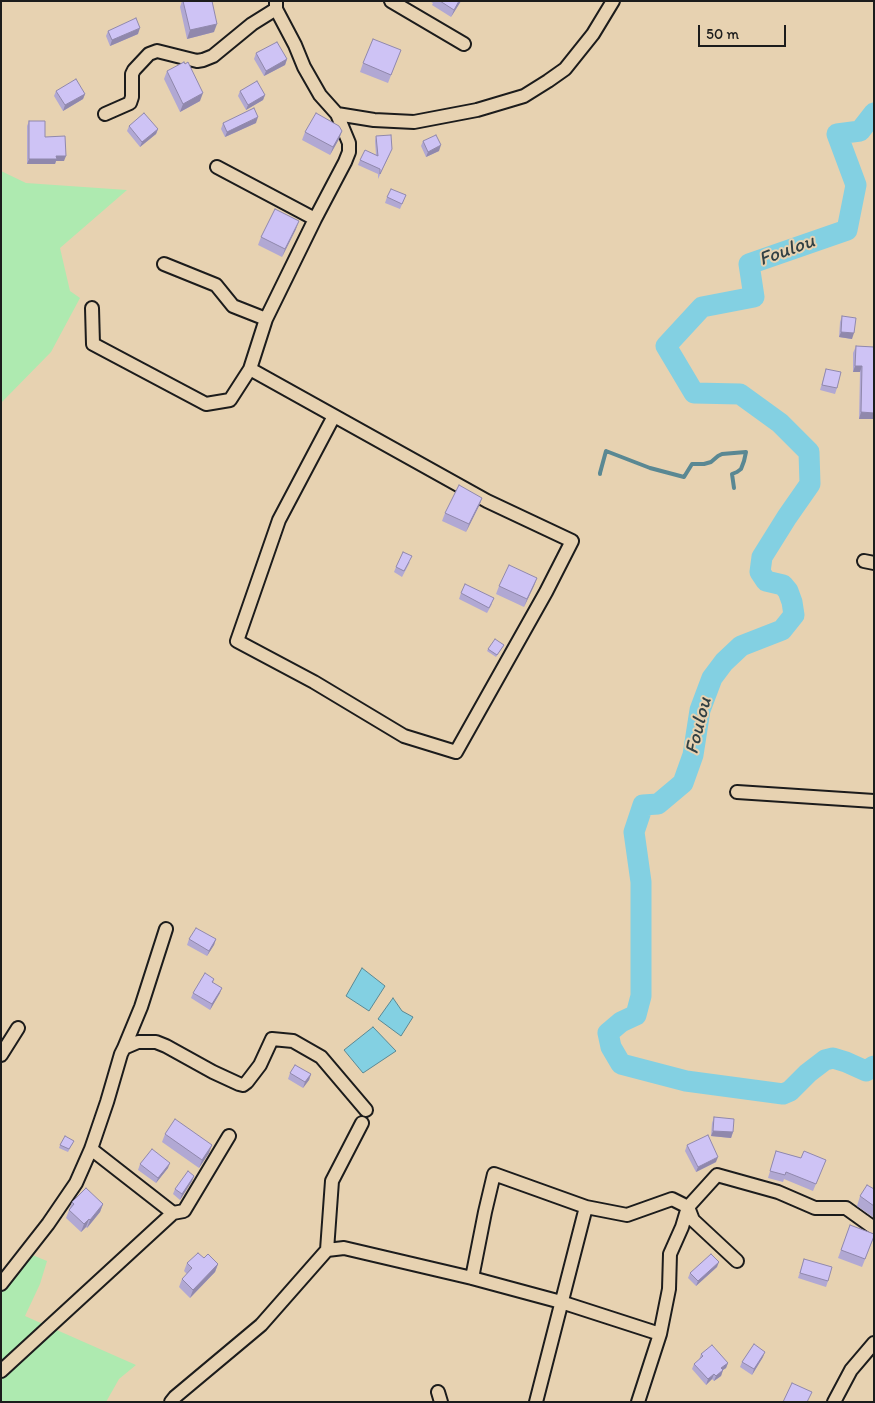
<!DOCTYPE html>
<html>
<head>
<meta charset="utf-8">
<style>
	body { margin:0 }
	#map { position:relative; width:875px; height:1403px; overflow:hidden; background:#e7d2b1; font-family:Itim,sans-serif }
	canvas { display:block }
	.frame { position:absolute; inset:0; border:2px solid #1c1c1c; pointer-events:none }
	.scale { position:absolute; left:698px; top:25px; width:88px; height:22px; box-sizing:border-box; border:2px solid #1c1c1c; border-top:0; padding-left:6px; font-size:15px; line-height:18px; white-space:nowrap; color:#1c1c1c; -webkit-text-stroke:4px #e7d2b1; paint-order:stroke }
</style>
</head>
<body>
<div id="map">
<canvas width="875" height="1403"></canvas>
<div class="frame"></div>
<div class="scale">50 m</div>
</div>
<script>
const c = document.querySelector('canvas').getContext('2d');
c.lineJoin = 'round';
function fillPath(path, color) { c.fillStyle = color; c.fill(path, 'evenodd'); }
const poly = rows => new Path2D(rows.map(r => 'M' + r).join(''));
function stroke(path, color, width, dash) { c.strokeStyle = color; c.lineWidth = width; c.lineCap = dash ? 'butt' : 'round'; c.setLineDash(dash || []); c.stroke(path); }
function drawText(font, color, halo, rows, align = 'center') {
  c.font = font + ' Itim,sans-serif'; c.lineWidth = 4; c.setLineDash([]); c.textBaseline = 'middle'; c.strokeStyle = halo; c.fillStyle = color; for (const [text, x, y, turn = 0] of rows) {
    c.save(); c.translate(x, y); c.rotate((+turn || 0) * Math.PI / 180); c.textAlign = isNaN(turn) ? turn : align; if (halo) c.strokeText(text, 0, 0); c.fillText(text, 0, 0); c.restore();
  }
}
const green = poly([
	[1,171,26,183,127,190,60,248,70,291,80,298,51,352,1,403],
	[25,1252,47,1261,40,1284,25,1316,136,1365,119,1379,106,1402,1,1402,1,1284]
]);
const water = poly([
	[362,968,385,986,369,1011,346,996,362,968],
	[393,998,402,1011,413,1017,401,1036,378,1019,393,998],
	[373,1027,396,1051,363,1073,344,1050,373,1027]
]);
const stream = poly([
	[600,474,600,473,606,451,650,468,684,477,692,464,704,464,711,462,718,456,722,454,746,452,744,461,741,469,737,472,732,474,734,488]
]);
const river = poly([
	[874,113,860,131,837,134,856,185,847,230,749,264,754,297,702,307,666,346,694,393,740,394,780,423,809,452,810,484,787,517,762,557,760,572,766,581,783,585,788,591,792,602,794,615,782,630,741,646,724,662,712,678,700,710,693,755,683,783,658,804,643,805,634,832,641,882,641,996,636,1015,621,1022,608,1033,611,1047,621,1064,686,1081,783,1094,790,1091,808,1073,825,1060,833,1058,846,1062,866,1071,874,1066]
]);
const minor = poly([
	[276,1,276,9,295,45,304,67,320,95,337,114,349,143,349,152,345,162,315,219,266,319,250,369,487,501,572,541,546,592,456,752,404,736,314,682,237,641,279,520,334,416],
	[391,1,464,44],
	[105,114,130,103,132,97,132,74,134,70,149,54,157,51,197,61,203,60,213,56,252,24,276,9],
	[337,114,374,120,414,122,477,110,524,96,548,81,565,69,593,34,613,1],
	[217,167,315,219],
	[164,264,216,285,233,306,266,319],
	[92,308,93,344,206,404,230,400,250,369],
	[864,561,874,563],
	[737,792,874,801],
	[124,1048,141,1007,166,929],
	[1,1055,18,1028],
	[91,1149,173,1213],
	[327,1250,344,1248,472,1278,561,1302,660,1334],
	[472,1278,485,1212,494,1174,586,1207,627,1215,672,1199,688,1207,693,1220,737,1261],
	[1,1284,48,1224,76,1183,91,1149,107,1102,121,1054,124,1048,138,1042,156,1042,166,1046,213,1072,239,1084,243,1085,247,1082,260,1065,272,1039,293,1041,321,1057,366,1110],
	[1,1371,173,1213,184,1211,229,1136],
	[438,1392,441,1402],
	[171,1402,175,1397,261,1325,327,1250,332,1181,362,1123],
	[536,1402,586,1207],
	[638,1402,660,1334,669,1289,670,1254,682,1227,688,1207,717,1175,778,1192,815,1208,846,1208,874,1228],
	[834,1402,851,1370,874,1343]
]);
const wall = poly([
	[182,1,212,1,214,32,187,39,180,7],
	[429,1,461,1,451,17,432,5,433,3],
	[108,31,138,34,110,46,106,36],
	[401,50,388,83,360,72,363,63],
	[256,53,287,59,285,65,264,76,254,59],
	[167,71,200,101,180,112,164,79],
	[56,91,85,94,83,99,63,111,54,96],
	[240,91,265,95,263,100,246,110,238,96],
	[29,121,45,137,64,161,56,161,55,164,27,164,27,126],
	[223,123,256,123,225,137,221,129],
	[129,126,158,129,156,134,140,147,127,131],
	[342,131,339,139,330,155,302,140,305,132],
	[376,136,390,154,378,179,378,174,358,165,360,160,376,155,375,141],
	[423,141,439,151,426,157,421,146],
	[406,195,400,209,385,203,387,197],
	[296,229,282,257,258,245,261,237],
	[842,316,852,339,839,337,840,322],
	[856,346,874,347,874,419,859,419,860,372,853,372,853,353],
	[826,369,837,388,835,394,820,390],
	[482,498,479,506,466,532,442,521,445,513],
	[410,562,402,577,394,572,396,567],
	[537,578,524,607,496,594,499,586],
	[461,593,492,604,487,613,459,599],
	[504,645,496,657,487,651,488,649],
	[189,939,216,939,214,945,207,956,187,945],
	[214,979,213,983,220,993,210,1010,191,998,193,993],
	[290,1073,311,1074,309,1080,303,1088,288,1079],
	[714,1117,733,1132,731,1138,711,1136,712,1123],
	[165,1134,209,1153,199,1168,162,1142],
	[73,1143,68,1152,59,1148,60,1145],
	[687,1145,716,1162,696,1172,685,1151],
	[776,1151,801,1158,826,1160,813,1191,784,1179,783,1182,768,1178],
	[140,1164,168,1168,156,1183,138,1170],
	[194,1176,192,1181,180,1200,173,1194,175,1189],
	[874,1189,874,1218,857,1206,860,1196],
	[72,1202,103,1204,100,1212,87,1228,86,1227,81,1232,66,1218],
	[850,1225,874,1237,862,1267,838,1258],
	[204,1258,218,1264,215,1272,190,1298,179,1287,182,1279,187,1274,184,1271,187,1263],
	[804,1259,828,1281,826,1287,798,1278],
	[717,1267,696,1286,688,1278,690,1273],
	[701,1354,728,1363,726,1368,723,1370,721,1376,714,1381,712,1379,706,1385,692,1369,694,1364,699,1360],
	[763,1357,752,1375,740,1367,742,1362]
]);
const shadedWall = poly([
	[459,1,461,1,451,17,454,10],
	[217,24,214,32,187,39,190,30],
	[140,28,138,34,110,46,112,40],
	[287,59,285,65,264,76,266,71],
	[203,93,200,101,180,112,183,104],
	[85,94,83,99,63,111,65,105],
	[265,95,263,100,246,110,248,105],
	[258,117,256,123,225,137,227,132],
	[158,129,156,134,140,147,142,142],
	[342,131,339,139,330,155,333,147],
	[441,145,439,151,426,157,428,152],
	[56,156,66,156,64,161,56,161,55,164,27,164,29,159],
	[299,221,296,229,282,257,285,249],
	[841,332,854,333,852,339,839,337],
	[855,366,862,366,860,372,853,372],
	[861,412,874,413,874,419,859,419],
	[482,498,479,506,466,532,469,524],
	[537,578,534,586,524,607,527,599],
	[216,939,214,945,207,956,209,951],
	[222,988,220,993,210,1010,212,1004],
	[311,1074,309,1080,303,1088,305,1082],
	[713,1131,733,1132,731,1138,711,1136],
	[212,1145,209,1153,199,1168,202,1160],
	[718,1157,716,1162,696,1172,698,1167],
	[170,1163,168,1168,156,1183,158,1178],
	[194,1176,192,1181,180,1200,182,1194],
	[103,1204,100,1212,87,1228,90,1220],
	[89,1219,86,1227,81,1232,84,1224],
	[719,1262,717,1267,696,1286,698,1281],
	[218,1264,215,1272,190,1298,193,1290],
	[765,1352,763,1357,752,1375,754,1369],
	[728,1363,726,1368,723,1370,721,1376,714,1381,716,1376,721,1368],
	[714,1374,712,1379,706,1385,708,1379]
]);
const building = poly([
	[183,1,212,1,217,24,190,30,183,1],
	[440,1,459,1,454,10,440,1],
	[136,18,140,28,112,40,108,31,136,18],
	[373,39,401,50,391,75,363,63,373,39],
	[277,42,287,59,266,71,256,53,277,42],
	[184,62,185,64,188,62,203,93,183,104,167,71,184,62],
	[76,79,85,94,65,105,56,91,76,79],
	[257,81,265,95,248,105,240,91,257,81],
	[254,108,258,117,227,132,223,123,254,108],
	[144,113,158,129,142,142,129,126,144,113],
	[316,113,339,126,342,131,333,147,305,132,316,113],
	[29,121,45,121,45,137,65,136,66,156,56,156,57,159,29,159,29,121],
	[391,135,392,149,380,174,380,169,360,160,365,150,378,156,376,136,391,135],
	[436,135,441,145,428,152,423,141,436,135],
	[391,189,406,195,402,204,387,197,391,189],
	[275,209,299,221,285,249,261,237,275,209],
	[842,316,856,318,854,333,841,332,842,316],
	[856,346,874,347,874,413,861,412,862,366,855,366,856,346],
	[826,369,841,372,837,388,822,385,826,369],
	[459,485,482,498,469,524,445,513,459,485],
	[403,552,412,556,404,571,396,567,403,552],
	[509,565,537,578,527,599,499,586,509,565],
	[465,584,494,598,489,608,461,593,465,584],
	[495,639,504,645,497,655,488,649,495,639],
	[196,928,216,939,209,951,189,939,196,928],
	[205,973,214,979,212,982,222,988,212,1004,193,993,205,973],
	[295,1065,311,1074,305,1082,290,1073,295,1065],
	[714,1117,734,1119,733,1132,713,1131,714,1117],
	[175,1119,212,1145,202,1160,165,1134,175,1119],
	[708,1135,718,1157,698,1167,687,1145,708,1135],
	[65,1136,74,1141,69,1149,60,1145,65,1136],
	[152,1149,170,1163,158,1178,140,1164,152,1149],
	[776,1151,801,1158,804,1151,826,1160,816,1184,786,1172,785,1175,770,1171,776,1151],
	[188,1171,194,1176,182,1194,175,1189,188,1171],
	[867,1185,874,1189,874,1206,860,1196,867,1185],
	[86,1188,103,1204,90,1220,89,1219,84,1224,69,1210,74,1204,72,1202,86,1188],
	[850,1225,874,1234,874,1236,865,1259,841,1250,850,1225],
	[198,1253,204,1258,208,1254,218,1264,193,1290,182,1279,192,1268,187,1263,198,1253],
	[711,1254,719,1262,698,1281,690,1273,711,1254],
	[804,1259,832,1267,828,1281,800,1273,804,1259],
	[754,1344,765,1352,754,1369,742,1362,754,1344],
	[712,1345,728,1363,721,1368,723,1370,716,1376,714,1374,708,1379,694,1364,703,1356,701,1354,712,1345],
	[792,1383,812,1392,807,1402,783,1402,792,1383]
]);
const waterNames = [
	["Foulou",787,251,-20],
	["Foulou",699,726,-76]
];
fillPath(green, '#aeeab0');
fillPath(water, '#83d0e2');
stroke(water, '#5a8893', 1);
stroke(stream, '#5a8893', 4);
stroke(river, '#83d0e2', 21);
stroke(minor, '#1c1c1c', 16);
stroke(minor, '#e7d2b1', 12);
fillPath(wall, '#b1a8d3');
fillPath(shadedWall, '#9088ac');
fillPath(building, '#cec3f5');
stroke(building, '#9088ac', 1);
drawText('italic 20px', '#314044', '#e7d2b1', waterNames);
</script>
</body>
</html>
